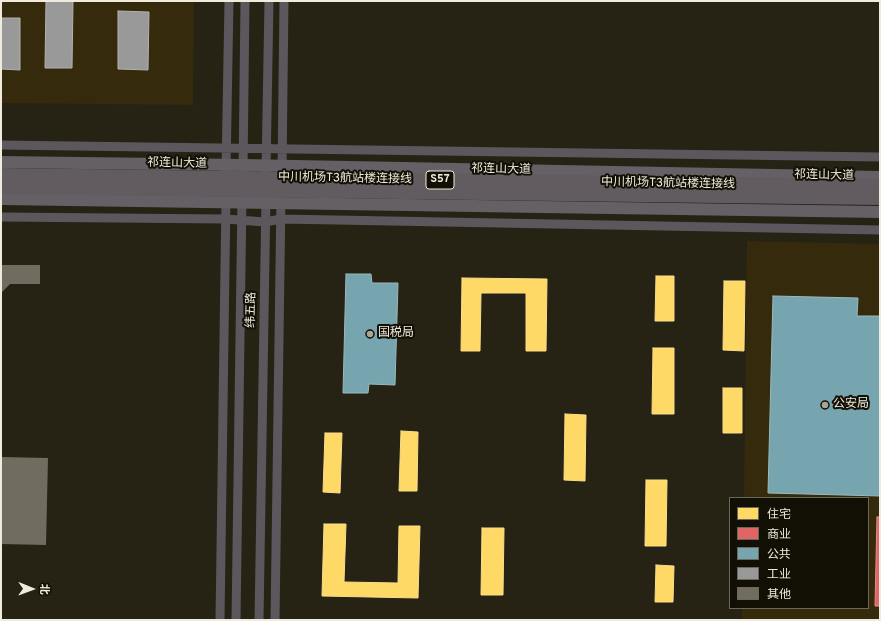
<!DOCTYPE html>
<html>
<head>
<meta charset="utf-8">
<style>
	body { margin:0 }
	#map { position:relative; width:881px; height:621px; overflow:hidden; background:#262214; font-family:Overpass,"Noto Sans SC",sans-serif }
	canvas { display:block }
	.frame { position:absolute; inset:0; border:2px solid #f1ebdd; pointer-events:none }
	.legend { position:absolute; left:729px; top:497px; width:140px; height:112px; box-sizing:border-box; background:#120f05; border:1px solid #6b675b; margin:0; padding:5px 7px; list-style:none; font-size:12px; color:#f1ebdd }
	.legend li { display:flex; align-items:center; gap:8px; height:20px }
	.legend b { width:20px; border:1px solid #6b675b }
	.north { position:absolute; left:12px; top:569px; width:40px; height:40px; -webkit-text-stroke:3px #120f05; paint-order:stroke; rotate:91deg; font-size:11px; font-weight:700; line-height:16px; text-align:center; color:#f1ebdd }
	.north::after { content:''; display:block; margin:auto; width:14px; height:18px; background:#f1ebdd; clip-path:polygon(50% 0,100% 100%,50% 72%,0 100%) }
</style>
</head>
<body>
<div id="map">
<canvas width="881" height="621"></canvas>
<div class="frame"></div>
<ul class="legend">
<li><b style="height:11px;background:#ffd966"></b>住宅</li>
<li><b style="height:11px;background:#e06666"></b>商业</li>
<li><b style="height:11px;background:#76a5af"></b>公共</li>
<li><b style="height:11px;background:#999"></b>工业</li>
<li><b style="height:11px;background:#706c60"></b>其他</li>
</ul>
<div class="north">北</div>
</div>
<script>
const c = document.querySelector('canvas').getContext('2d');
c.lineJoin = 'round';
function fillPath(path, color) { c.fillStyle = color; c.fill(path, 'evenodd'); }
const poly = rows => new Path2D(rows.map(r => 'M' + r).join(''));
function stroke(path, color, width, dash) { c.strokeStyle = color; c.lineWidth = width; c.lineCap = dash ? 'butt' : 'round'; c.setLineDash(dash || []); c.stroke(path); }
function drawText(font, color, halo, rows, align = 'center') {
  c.font = font + ' Overpass,"Noto Sans SC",sans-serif'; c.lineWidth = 4; c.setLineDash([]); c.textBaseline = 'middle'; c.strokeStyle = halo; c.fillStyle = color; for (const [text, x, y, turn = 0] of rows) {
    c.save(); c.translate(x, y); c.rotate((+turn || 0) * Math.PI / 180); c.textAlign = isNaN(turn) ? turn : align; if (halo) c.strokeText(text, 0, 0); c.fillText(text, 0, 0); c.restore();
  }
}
const built = poly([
	[1,1,194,1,193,105,1,103],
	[747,241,880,244,880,620,742,619,742,608,868,608,868,498,744,498]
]);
const homes = poly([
	[656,276,674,276,674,321,655,321,656,276],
	[462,278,547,279,546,351,526,351,526,293,481,293,480,351,461,351,462,278],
	[724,281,745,281,744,351,723,350,724,281],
	[653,348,674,348,674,414,652,414,653,348],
	[723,388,742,388,742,433,723,433,723,388],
	[565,414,586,415,585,481,564,480,565,414],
	[401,431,418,432,417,491,399,491,401,431],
	[325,433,342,433,340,493,323,492,325,433],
	[646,480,667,480,666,546,645,546,646,480],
	[324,524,346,524,344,582,398,583,399,526,420,526,418,598,322,596,324,524],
	[482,528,504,528,503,595,481,595,482,528],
	[656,565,674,566,673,602,655,602,656,565]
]);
const shops = poly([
	[877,517,880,517,880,606,875,606,877,517]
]);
const public = poly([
	[346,274,371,274,372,283,398,283,395,385,369,384,368,393,343,393,346,274],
	[773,296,858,298,857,316,880,316,880,496,768,493,773,296]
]);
const industry = poly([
	[46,1,73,1,72,68,45,68,46,1],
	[118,11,149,12,148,70,118,69,118,11],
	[1,18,20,18,20,70,1,69,1,18]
]);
const building = poly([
	[1,265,40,265,40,284,10,284,1,293],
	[1,457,48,458,46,545,1,544]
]);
const minor = poly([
	[1,145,880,157],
	[226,170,229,1],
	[266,171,269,1],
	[282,171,284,1],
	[243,172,245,1],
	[1,217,226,219,265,222,281,219,880,230],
	[220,620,226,196],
	[236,620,242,196],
	[259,620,266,197],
	[275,620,281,197]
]);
const major = poly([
	[1,162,243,165,880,177],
	[1,199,880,212]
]);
const highway = poly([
	[1,175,880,186],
	[1,187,880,198]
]);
const markers = [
	[370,334,4,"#aaa597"],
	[825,405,4,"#aaa597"]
];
const shields = [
	[440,180,28]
];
const shieldNames = [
	["S57",440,180]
];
const streetNames = [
	["祁连山大道",177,164,1],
	["祁连山大道",501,170,1],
	["祁连山大道",824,176,1],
	["中川机场T3航站楼连接线",345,179,1],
	["中川机场T3航站楼连接线",668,184,1],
	["纬五路",252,310,-89]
];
const poiNames = [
	["国税局",378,334],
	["公安局",833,405]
];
fillPath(built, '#352b0c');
fillPath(homes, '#ffd966');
stroke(homes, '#fbde8a', 1);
fillPath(shops, '#e06666');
stroke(shops, '#e58e8a', 1);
fillPath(public, '#76a5af');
stroke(public, '#9bbabd', 1);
fillPath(industry, '#999');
stroke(industry, '#b3b2ad', 1);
fillPath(building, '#706c60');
stroke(minor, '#5b575d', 9);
stroke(major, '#655f66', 12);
stroke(highway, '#625c60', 14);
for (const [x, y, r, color] of markers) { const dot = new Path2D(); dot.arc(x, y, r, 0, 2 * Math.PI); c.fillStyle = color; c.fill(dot); stroke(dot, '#120f05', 1.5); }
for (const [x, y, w] of shields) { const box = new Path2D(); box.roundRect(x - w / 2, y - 9, w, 18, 3); c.fillStyle = '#120f05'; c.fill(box); stroke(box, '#f1ebdd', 1); }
drawText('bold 11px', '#f1ebdd', null, shieldNames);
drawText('12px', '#f1ebdd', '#120f05', streetNames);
drawText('12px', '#f1ebdd', '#120f05', poiNames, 'left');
</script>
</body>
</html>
